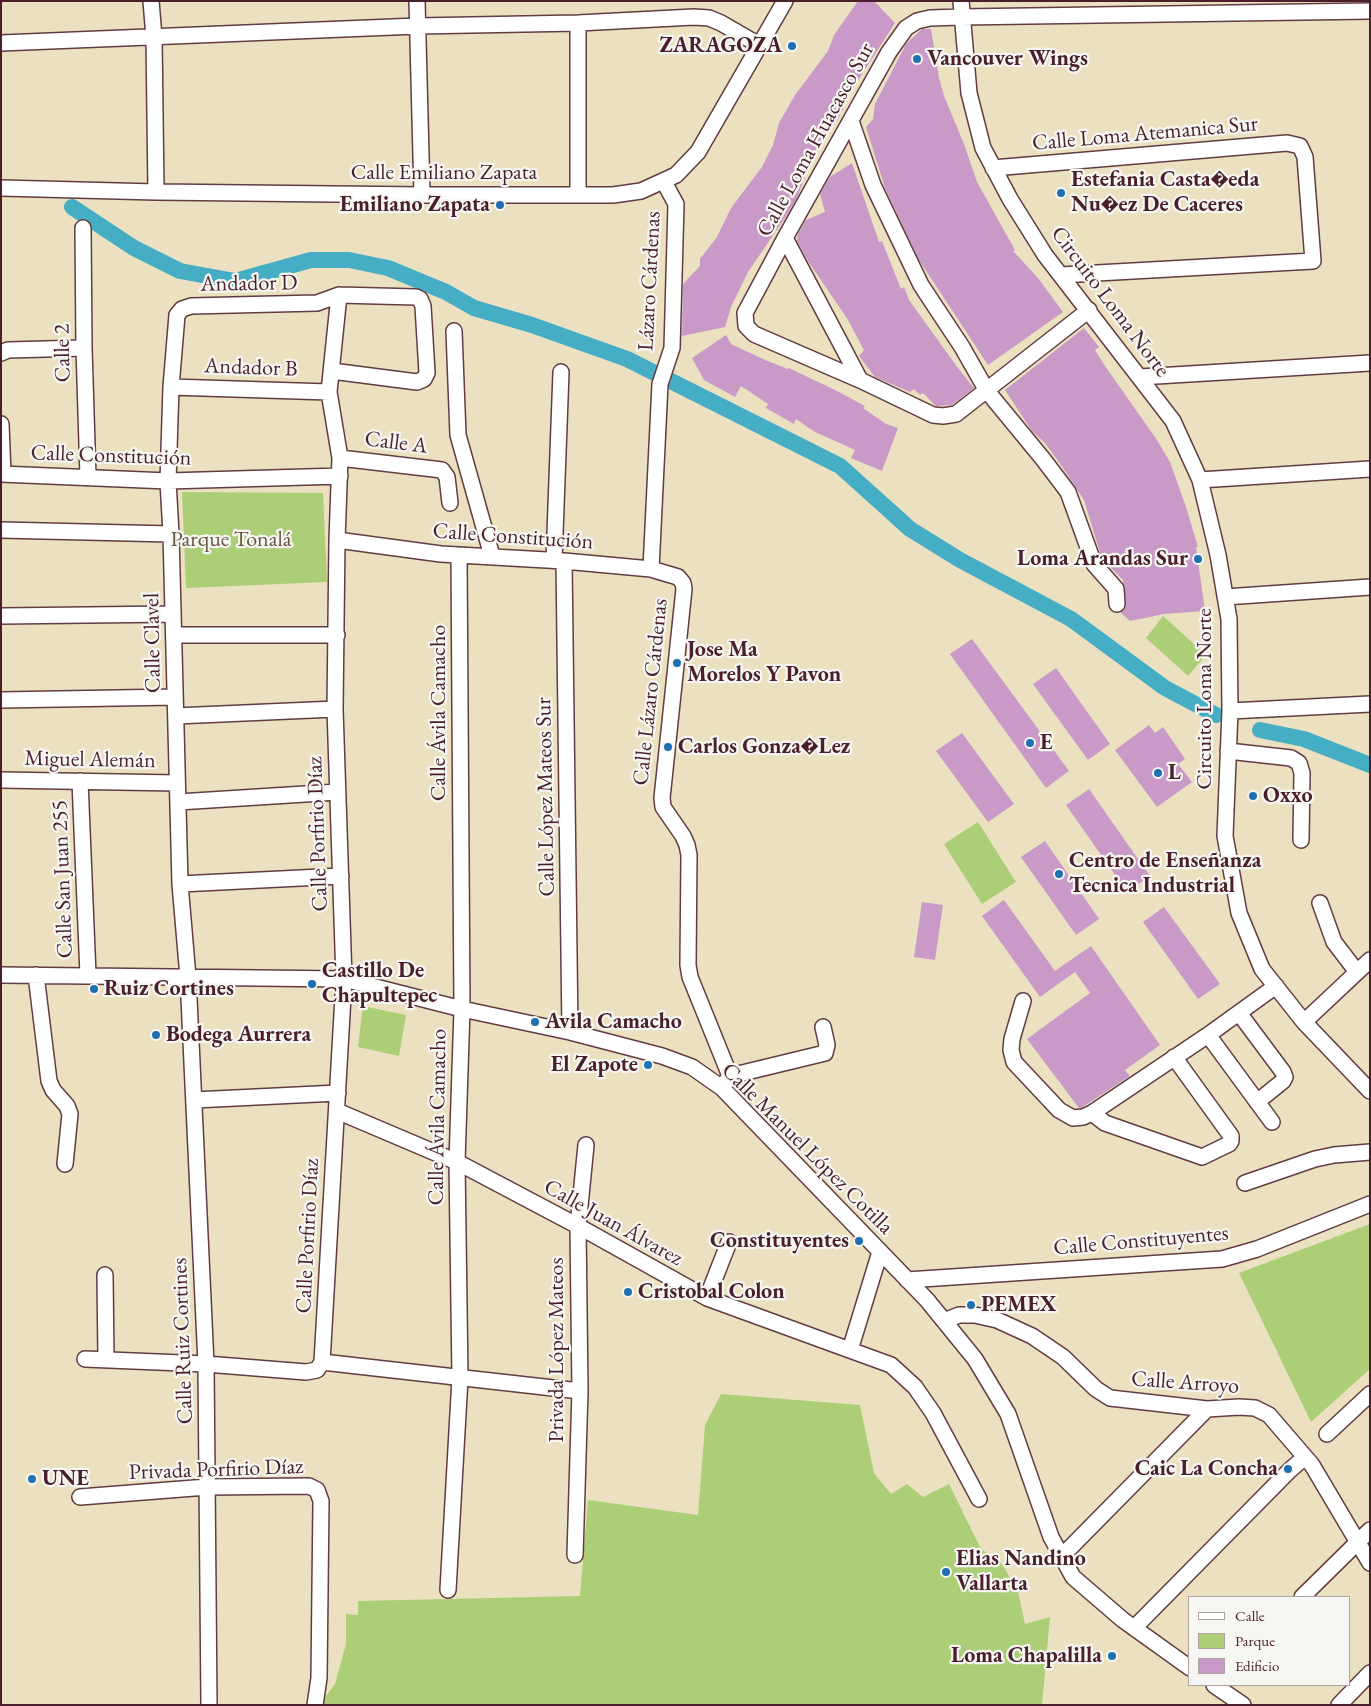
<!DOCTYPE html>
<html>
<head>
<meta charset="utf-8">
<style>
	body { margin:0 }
	#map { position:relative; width:1371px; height:1706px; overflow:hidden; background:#ebe1c0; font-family:"EB Garamond",serif }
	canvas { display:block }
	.frame { position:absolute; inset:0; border:2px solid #4a1f2b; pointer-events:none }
	.legend { position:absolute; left:1188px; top:1596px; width:162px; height:90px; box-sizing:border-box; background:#f6f6f2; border:1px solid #b1a0a2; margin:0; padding:6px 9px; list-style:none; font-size:15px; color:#4a1f2b }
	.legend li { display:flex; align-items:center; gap:10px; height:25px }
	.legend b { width:25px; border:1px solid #b1a0a2 }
</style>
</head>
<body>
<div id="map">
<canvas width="1371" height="1706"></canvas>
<div class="frame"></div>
<ul class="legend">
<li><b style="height:6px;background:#fff"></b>Calle</li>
<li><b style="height:14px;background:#acce77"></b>Parque</li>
<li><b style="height:14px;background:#c999c7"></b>Edificio</li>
</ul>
</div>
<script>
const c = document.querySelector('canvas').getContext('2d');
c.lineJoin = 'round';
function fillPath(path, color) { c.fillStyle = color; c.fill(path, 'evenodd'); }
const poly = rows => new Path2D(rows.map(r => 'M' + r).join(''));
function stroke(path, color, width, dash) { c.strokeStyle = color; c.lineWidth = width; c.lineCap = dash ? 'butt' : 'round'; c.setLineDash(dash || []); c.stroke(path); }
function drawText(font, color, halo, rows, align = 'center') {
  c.font = font + ' "EB Garamond",serif'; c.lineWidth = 4.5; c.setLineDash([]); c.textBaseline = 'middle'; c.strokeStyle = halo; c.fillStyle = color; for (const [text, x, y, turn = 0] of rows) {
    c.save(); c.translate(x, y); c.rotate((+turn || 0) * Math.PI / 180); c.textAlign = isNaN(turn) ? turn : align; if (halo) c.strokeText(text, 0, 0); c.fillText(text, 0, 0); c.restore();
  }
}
const green = poly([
	[182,492,323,493,327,582,186,588],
	[1163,616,1206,655,1188,676,1146,638],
	[978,822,1016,882,982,904,944,844],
	[363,1006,406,1015,399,1056,358,1047],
	[1370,1224,1370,1369,1311,1422,1239,1273],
	[721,1394,860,1405,874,1473,891,1494,907,1484,923,1497,949,1484,981,1549,1001,1562,1018,1592,1025,1624,1050,1617,1042,1705,319,1705,335,1684,346,1644,346,1614,358,1615,358,1601,580,1596,588,1500,698,1515,705,1425]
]);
const canal = poly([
	[72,207,134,248,180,271,235,281,311,260,349,260,388,268,446,292,474,308,532,325,627,359,840,466,910,529,960,560,1071,619,1165,688,1216,715],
	[1260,730,1304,739,1370,765]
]);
const building = poly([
	[858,1,874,1,895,23,842,105,844,107,838,119,823,138,811,160,797,198,787,215,748,272,731,307,725,327,682,336,683,285,685,282,700,266,700,259,717,237,731,208,762,167,773,145,779,123,795,95,828,51,834,35],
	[922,29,931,29,939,78,944,96,964,144,977,182,1015,250,1013,251,1038,278,1063,312,988,365,919,260,885,188,866,127,873,119,875,104,906,44],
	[852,163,879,242,882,241,901,289,904,287,909,300,958,368,974,388,952,405,936,406,923,393,920,395,914,389,910,392,875,377,859,356,864,350,848,320,808,261,797,241,798,234,806,220,825,212,820,194,830,177],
	[1084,328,1099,347,1095,350,1105,366,1157,440,1170,462,1186,507,1198,547,1196,547,1205,611,1164,614,1130,621,1120,612,1125,609,1126,604,1123,580,1102,559,1084,500,1061,465,1045,443,1032,431,1005,390],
	[726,335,731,344,765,360,788,369,789,368,837,391,865,406,863,408,886,424,898,428,882,471,851,458,855,450,815,432,796,419,794,424,766,408,768,404,741,386,735,397,704,380,692,358],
	[972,639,1069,771,1046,788,950,654],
	[1056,668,1110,744,1088,760,1033,684],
	[1149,725,1155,733,1163,727,1185,759,1178,764,1192,782,1157,807,1115,750],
	[962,733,1014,804,988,822,936,751],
	[1089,789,1150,876,1127,892,1066,805],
	[1045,841,1099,919,1076,935,1021,857],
	[1004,900,1055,971,1091,946,1160,1045,1125,1070,1130,1076,1081,1108,1079,1108,1027,1039,1090,993,1075,972,1040,997,982,916],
	[922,902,943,905,935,960,914,957],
	[1164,907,1220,984,1198,999,1143,922]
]);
const minor = poly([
	[151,1,154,37,156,192],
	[417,1,422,195],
	[961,1,969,93,983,148,1010,199,1045,255,1173,421,1200,480,1218,555,1229,619,1230,711,1225,836,1239,913,1262,969,1304,1022,1370,1091],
	[1,43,417,26,578,23,694,17,709,18,721,23,759,45],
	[851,121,873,185,921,285,962,347,987,391,1043,459,1068,492,1094,564,1116,589,1117,604],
	[993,168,1287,143,1300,146,1305,157,1313,261,1061,275],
	[1,188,156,192,422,195,613,195,641,191,676,175,698,152,785,1],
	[578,195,578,23],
	[83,228,84,348,88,477],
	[785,238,860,380],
	[1089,310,956,414,943,416,933,415,860,380,754,334,746,326,745,313,785,238,889,52,906,28,917,21,930,18,961,17,1370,11],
	[454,331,458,435,492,556],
	[1,353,8,350,84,348],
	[1140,377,1370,363],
	[171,387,329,392],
	[1,424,3,474],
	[340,458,442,470,447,477,450,503],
	[1,474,168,481,340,476],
	[1200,480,1370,469],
	[1,530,171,534],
	[337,540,441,554,564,561,651,569,678,577,683,583,684,589,662,798,663,807,683,836,687,845,689,855,688,965,690,977,730,1076,722,1088],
	[554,560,561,372],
	[564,561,570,1032],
	[651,569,660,384,672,348,676,204,664,182],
	[1225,597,1370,587],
	[1,616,173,614],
	[174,635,337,635],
	[1,700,175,697],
	[1230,711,1370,704],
	[176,716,335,709],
	[1228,751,1291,758,1299,763,1302,773,1301,840],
	[1,780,177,783],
	[80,781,88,975],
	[178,802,337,792],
	[180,884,341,876],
	[1320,903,1334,942,1357,972],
	[1,975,344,979,462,1009,570,1032,662,1056,692,1067,722,1088,927,1300,975,1359,1008,1414,1051,1537,1073,1577,1123,1620,1190,1668],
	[36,975,49,1081,53,1090,67,1106,70,1114,65,1164],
	[1023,1001,1012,1039,1011,1050,1014,1062,1059,1110,1073,1118,1083,1117,1092,1113,1208,1035],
	[1239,1013,1283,1072,1285,1077,1283,1081,1257,1102],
	[1304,1022,1370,960],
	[730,1076,825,1053,827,1045,823,1027],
	[194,1100,338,1093],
	[337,1111,457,1162,578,1226,707,1298,891,1365,915,1387,933,1413,979,1499],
	[1092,1113,1105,1123,1202,1157,1229,1144,1231,1141,1231,1136,1174,1057],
	[1272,1122,1208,1035,1276,986],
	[1245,1183,1315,1159,1334,1155,1370,1152],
	[105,1275,106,1360],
	[907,1280,1222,1259,1257,1249,1370,1204],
	[707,1298,729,1242],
	[944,1321,959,1315,975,1315,997,1320,1032,1336,1063,1357,1096,1389,1110,1398,1207,1409,1239,1407,1255,1408,1269,1415,1312,1465,1370,1563],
	[850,1350,880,1252],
	[85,1359,206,1364,306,1372,317,1370,322,1362,344,979,335,709,337,540,340,458,329,392,339,295],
	[322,1362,580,1391],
	[1327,1434,1370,1394],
	[80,1497,207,1487,309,1486,317,1490,321,1501,319,1678,315,1705],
	[575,1555,580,1391,578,1226,586,1145],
	[1062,1556,1207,1409],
	[448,1590,460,1378,457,1162,462,1009,459,555],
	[1302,1597,1370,1530],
	[1134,1628,1290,1470,1305,1457],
	[1214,1685,1243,1705],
	[209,1705,206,1364,188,977,180,884,171,534,168,481,171,387,177,315,182,309,191,306,317,303,339,295,416,297,420,299,423,306,427,373,424,379,417,382,332,371],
	[1339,1705,1370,1673]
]);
const markers = [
	[792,46,5,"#1f6fb2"],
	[917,59,5,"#1f6fb2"],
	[1061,193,5,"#1f6fb2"],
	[500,205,5,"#1f6fb2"],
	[1198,559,5,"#1f6fb2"],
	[677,663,5,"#1f6fb2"],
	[1030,743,5,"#1f6fb2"],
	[668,747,5,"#1f6fb2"],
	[1158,773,5,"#1f6fb2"],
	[1253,796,5,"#1f6fb2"],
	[1059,874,5,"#1f6fb2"],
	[312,984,5,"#1f6fb2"],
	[94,989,5,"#1f6fb2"],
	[535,1022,5,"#1f6fb2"],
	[156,1035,5,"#1f6fb2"],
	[648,1065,5,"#1f6fb2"],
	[859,1241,5,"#1f6fb2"],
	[628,1292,5,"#1f6fb2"],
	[971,1305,5,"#1f6fb2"],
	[1288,1469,5,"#1f6fb2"],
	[32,1479,5,"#1f6fb2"],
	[946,1572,5,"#1f6fb2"],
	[1112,1656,5,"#1f6fb2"]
];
const poiNames = [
	["ZARAGOZA",782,46,"right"],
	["Vancouver Wings",927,59],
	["Estefania Casta�eda",1071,180],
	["Nu�ez De Caceres",1071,205],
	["Emiliano Zapata",490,205,"right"],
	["Loma Arandas Sur",1188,559,"right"],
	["Jose Ma",687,650],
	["Morelos Y Pavon",687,675],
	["E",1040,743],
	["Carlos Gonza�Lez",678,747],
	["L",1168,773],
	["Oxxo",1263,796],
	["Centro de Enseñanza",1069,861],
	["Tecnica Industrial",1069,886],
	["Castillo De",322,971],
	["Chapultepec",322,996],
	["Ruiz Cortines",104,989],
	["Avila Camacho",545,1022],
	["Bodega Aurrera",166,1035],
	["El Zapote",638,1065,"right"],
	["Constituyentes",849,1241,"right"],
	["Cristobal Colon",638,1292],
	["PEMEX",981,1305],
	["Caic La Concha",1278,1469,"right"],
	["UNE",42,1479],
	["Elias Nandino",956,1559],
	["Vallarta",956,1584],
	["Loma Chapalilla",1102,1656,"right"]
];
const streetNames = [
	["Calle Loma Atemanica Sur",1145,134,-5],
	["Calle Loma Huacasco Sur",816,140,-61],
	["Calle Emiliano Zapata",444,173],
	["Lázaro Cárdenas",650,281,-87],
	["Andador D",249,284,-1],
	["Circuito Loma Norte",1110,302,53],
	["Calle 2",63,353,-91],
	["Andador B",251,368,2],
	["Calle A",396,443,7],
	["Calle Constitución",111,456,2],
	["Calle Constitución",513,537,4],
	["Calle Clavel",153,643,-91],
	["Calle Lázaro Cárdenas",651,692,-84],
	["Circuito Loma Norte",1205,699,-90],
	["Calle Ávila Camacho",439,713,-90],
	["Miguel Alemán",90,760,1],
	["Calle López Mateos Sur",546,797,-91],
	["Calle Porfirio Díaz",318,834,-92],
	["Calle San Juan 255",63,879,-92],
	["Calle Ávila Camacho",438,1117,-89],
	["Calle Manuel López Cotilla",807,1149,45],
	["Calle Juan Álvarez",613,1223,29],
	["Calle Porfirio Díaz",308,1236,-87],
	["Calle Constituyentes",1141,1241,-5],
	["Calle Ruiz Cortines",183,1341,-92],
	["Privada López Mateos",557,1350,-90],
	["Calle Arroyo",1185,1383,4],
	["Privada Porfirio Díaz",216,1470,-2]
];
const parkNames = [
	["Parque Tonalá",231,540]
];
fillPath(green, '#acce77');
stroke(canal, '#45adc4', 16);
fillPath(building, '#c999c7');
stroke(minor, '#623c41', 18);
stroke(minor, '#fff', 15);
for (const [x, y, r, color] of markers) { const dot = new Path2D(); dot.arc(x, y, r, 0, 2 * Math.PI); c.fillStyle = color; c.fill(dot); stroke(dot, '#f6f6f2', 2); }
drawText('bold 22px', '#4a1f2b', '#f6f6f2', poiNames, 'left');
drawText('22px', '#4a1f2b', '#f6f6f2', streetNames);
drawText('22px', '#675442', '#f6f6f2', parkNames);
</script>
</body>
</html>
